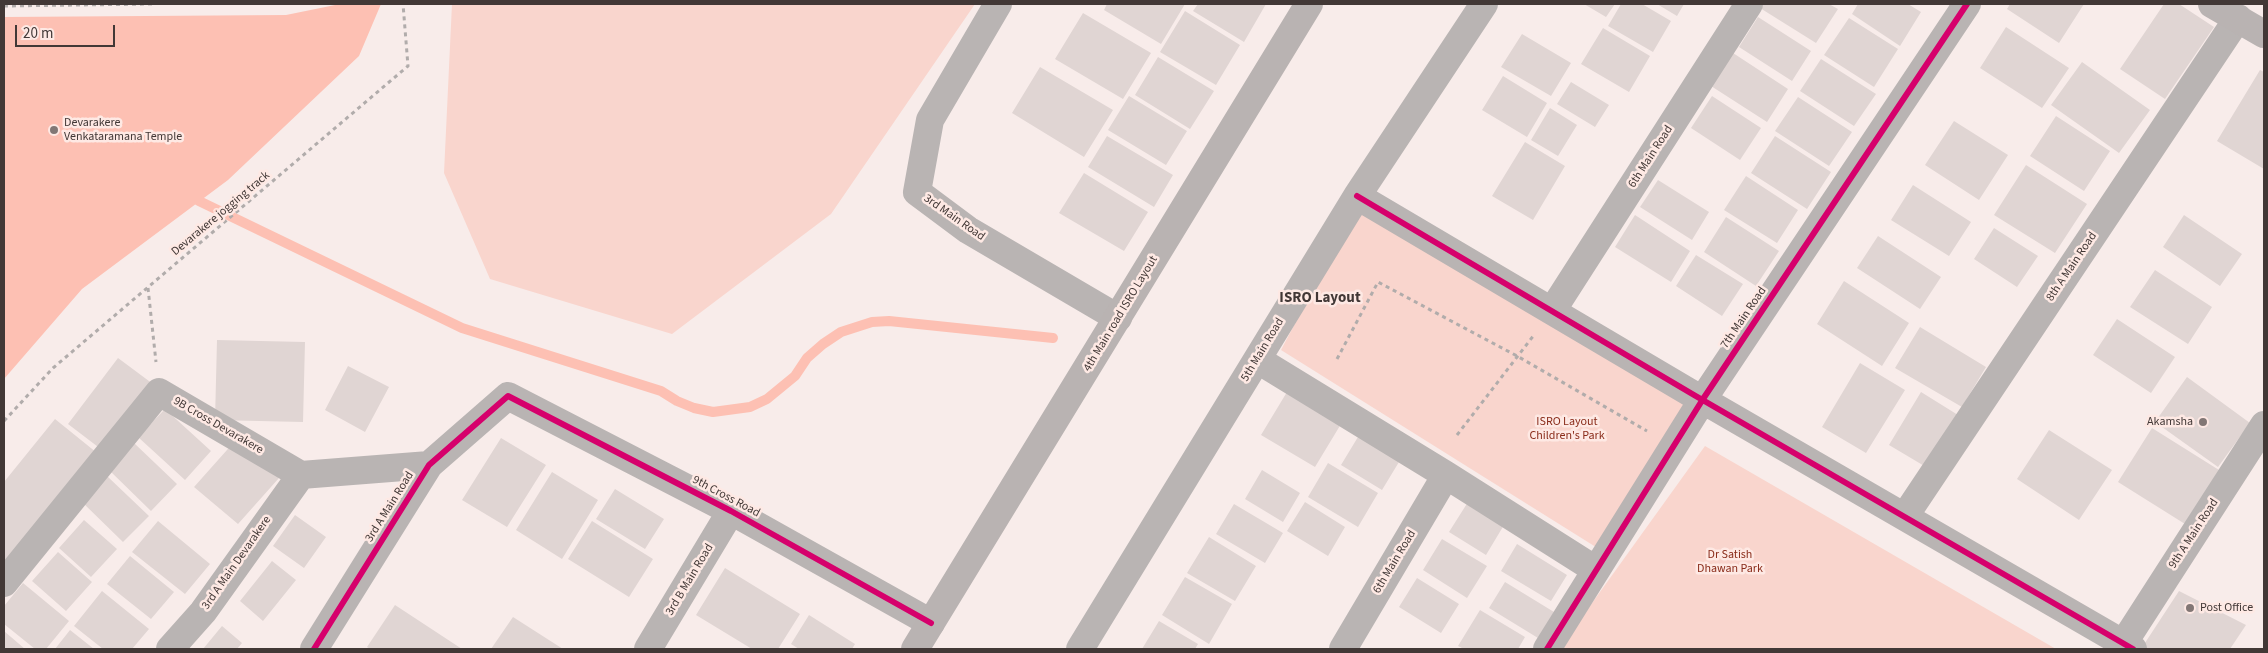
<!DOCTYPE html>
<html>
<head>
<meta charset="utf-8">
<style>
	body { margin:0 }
	#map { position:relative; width:2268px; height:653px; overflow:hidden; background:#f8ecea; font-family:"Source Sans 3",sans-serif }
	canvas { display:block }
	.frame { position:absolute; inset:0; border:5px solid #423836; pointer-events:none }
	.scale { position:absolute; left:15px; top:25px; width:100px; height:22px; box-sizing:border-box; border:2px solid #423836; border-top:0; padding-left:6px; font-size:15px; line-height:18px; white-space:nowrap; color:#423836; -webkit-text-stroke:4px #fee9e4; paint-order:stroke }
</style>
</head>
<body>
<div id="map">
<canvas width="2268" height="653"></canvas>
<div class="frame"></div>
<div class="scale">20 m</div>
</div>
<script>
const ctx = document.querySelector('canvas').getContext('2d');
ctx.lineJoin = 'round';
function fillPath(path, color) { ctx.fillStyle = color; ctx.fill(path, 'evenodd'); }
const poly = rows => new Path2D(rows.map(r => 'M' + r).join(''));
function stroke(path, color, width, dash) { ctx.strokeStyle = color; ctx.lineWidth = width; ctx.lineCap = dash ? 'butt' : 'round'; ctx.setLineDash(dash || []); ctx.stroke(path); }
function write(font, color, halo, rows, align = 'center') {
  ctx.font = font + ' "Source Sans 3",sans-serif'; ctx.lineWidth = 5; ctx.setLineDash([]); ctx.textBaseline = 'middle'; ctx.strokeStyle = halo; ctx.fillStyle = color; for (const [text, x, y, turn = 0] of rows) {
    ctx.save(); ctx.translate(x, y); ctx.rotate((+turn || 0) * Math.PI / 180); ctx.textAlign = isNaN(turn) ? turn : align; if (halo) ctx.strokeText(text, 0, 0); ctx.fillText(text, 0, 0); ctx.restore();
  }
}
const green = poly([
	[452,4,975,4,831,214,672,334,490,279,444,173],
	[1359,202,1693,406,1599,549,1281,350],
	[1705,446,2056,649,1559,649]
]);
const water = poly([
	[340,4,381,4,359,56,228,180,82,289,4,379,4,17,286,15]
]);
const stream = poly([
	[199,201,462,328,661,391,677,401,694,408,713,412,750,407,767,399,795,376,807,358,823,344,841,332,872,322,889,321,1053,338]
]);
const building = poly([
	[1107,4,1185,4,1161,44,1104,10],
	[1198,4,1266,4,1244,42,1193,11],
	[1584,4,1615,4,1606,17],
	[1621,4,1642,4,1671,21,1653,52,1608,26],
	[1657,4,1684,4,1677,16],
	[1763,4,1829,4,1838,9,1816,43,1760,8],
	[1858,4,1908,4,1921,12,1900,46,1852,14],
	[2010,4,2084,4,2059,43,2007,9],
	[2164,4,2179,4,2214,27,2165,99,2120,69],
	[1185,11,1240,45,1216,85,1160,52],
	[1083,13,1151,53,1123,99,1055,59],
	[1758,17,1811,51,1792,81,1739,47],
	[1849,18,1898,49,1874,87,1824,55],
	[2006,27,2069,68,2042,108,1980,68],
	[1603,28,1650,56,1629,92,1581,64],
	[1522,34,1571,63,1551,96,1501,67],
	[1733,53,1788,89,1767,122,1711,86],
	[1158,57,1214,91,1190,129,1135,95],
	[1821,59,1876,94,1854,126,1800,91],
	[2082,62,2150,110,2119,153,2051,105],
	[1040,67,1113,110,1084,157,1012,113],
	[2260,70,2264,72,2264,169,2217,141],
	[1503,76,1547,103,1527,137,1482,110],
	[1571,82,1609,105,1595,127,1557,104],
	[1129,96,1187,131,1166,165,1108,130],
	[1712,96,1761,128,1740,160,1691,128],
	[1798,97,1852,132,1829,166,1775,131],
	[1550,108,1577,125,1558,156,1531,140],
	[2056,116,2110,151,2084,191,2030,156],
	[1954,121,2008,155,1979,200,1925,165],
	[1107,136,1173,175,1154,207,1088,167],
	[1775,136,1831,172,1807,209,1751,173],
	[1525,142,1565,166,1533,220,1492,196],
	[2026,165,2087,204,2055,253,1994,215],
	[1084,173,1148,212,1124,251,1059,213],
	[1746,176,1798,210,1777,243,1724,210],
	[1658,180,1709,212,1692,240,1640,207],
	[1913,185,1971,222,1949,256,1891,220],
	[1635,215,1690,251,1671,282,1615,247],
	[2184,215,2242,254,2220,286,2163,247],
	[1726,217,1779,251,1756,286,1704,252],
	[1994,228,2038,256,2017,287,1974,259],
	[1878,236,1941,277,1920,309,1857,268],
	[1696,255,1743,284,1722,316,1676,286],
	[2155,270,2212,307,2188,344,2130,307],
	[1844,281,1909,323,1882,366,1817,324],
	[2117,319,2175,357,2151,393,2093,355],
	[1920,327,1986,367,1962,407,1895,368],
	[217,340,305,342,303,422,215,420],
	[118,358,157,387,106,453,68,424],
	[1860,363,1905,390,1866,453,1822,427],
	[348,366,389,387,365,432,325,410],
	[2187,377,2250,423,2218,467,2155,422],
	[1287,392,1341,424,1315,467,1261,435],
	[1921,392,1958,415,1926,467,1889,445],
	[165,409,211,451,185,480,138,437],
	[55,419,102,457,4,577,4,482],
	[2152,428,2219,470,2185,524,2118,482],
	[2049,430,2112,470,2079,520,2017,479],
	[1361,432,1402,457,1382,490,1341,465],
	[501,438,546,465,507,527,462,500],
	[235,441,279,478,238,524,194,487],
	[134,443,177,484,151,511,109,470],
	[1328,463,1378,493,1358,527,1308,497],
	[1262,470,1300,493,1283,522,1245,499],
	[552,472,598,500,562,559,516,530],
	[107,476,149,516,123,542,82,502],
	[615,489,664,519,645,549,596,519],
	[1305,502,1345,527,1328,556,1287,531],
	[1468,502,1504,525,1486,555,1449,532],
	[1234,504,1283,533,1265,563,1216,534],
	[295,515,326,537,304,568,273,546],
	[84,520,117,549,91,577,59,548],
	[158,521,210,564,185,594,132,552],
	[592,521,653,559,629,597,568,559],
	[1209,537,1256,566,1235,601,1187,573],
	[1442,539,1487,566,1467,598,1423,570],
	[1517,544,1567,575,1551,601,1501,571],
	[58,552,92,582,66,611,32,581],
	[130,556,174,592,151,619,107,584],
	[272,561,296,580,263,621,240,601],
	[725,568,800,614,778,649,752,649,696,615],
	[1185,577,1232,604,1209,644,1162,615],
	[1417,578,1459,604,1441,633,1399,607],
	[1505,582,1554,612,1538,638,1489,608],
	[23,583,69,621,46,649,35,649,4,624,4,606],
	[102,591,149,629,132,649,103,649,74,626],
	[2179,591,2246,625,2230,649,2141,649],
	[395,605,462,649,370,649,367,647],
	[1480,610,1525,637,1518,649,1464,649,1458,646],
	[809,615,855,644,852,649,799,649,791,644],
	[513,617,563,649,491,649],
	[1159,621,1198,644,1195,649,1142,649],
	[222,626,242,643,237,649,203,649],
	[70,630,94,649,55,649],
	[4,631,25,649,4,649]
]);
const path = poly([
	[4,6,153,4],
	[148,288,156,362],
	[1337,359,1378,282,1517,356,1647,431],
	[4,421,53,368,408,66,403,4],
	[1457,435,1534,335]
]);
const street = poly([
	[998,4,930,120,917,192,968,230,1118,318],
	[1357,196,1694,395,2133,649],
	[1552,311,1749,4],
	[1258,360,1446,475,1596,570],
	[1905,516,2238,18],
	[4,583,159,392,301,475,429,465],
	[2123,644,2264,425],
	[170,649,203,612,301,475],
	[314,649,429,465,508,396,731,511,931,623],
	[648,649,731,511],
	[1080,649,1357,196,1484,4],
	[1343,649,1446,475],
	[1547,649,1703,399,1967,4]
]);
const secondary = poly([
	[2212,4,2264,34],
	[915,649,1309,4]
]);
const cycleway = poly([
	[1357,196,1694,395,2133,649],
	[314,649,429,465,508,396,731,511,931,623],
	[1547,649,1703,399,1967,4]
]);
const markers = [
	[54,130,5,"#827775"],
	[2203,422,5,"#827775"],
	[2190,608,5,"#827775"]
];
const poiNames = [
	["Devarakere",64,123],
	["Venkataramana Temple",64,137],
	["Akamsha",2193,422,"right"],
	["Post Office",2200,608]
];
const streetNames = [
	["6th Main Road",1651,157,-57],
	["Devarakere jogging track",221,214,-40],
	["3rd Main Road",954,218,35],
	["8th A Main Road",2072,267,-56],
	["4th Main road ISRO Layout",1121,314,-59],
	["7th Main Road",1744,318,-56],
	["5th Main Road",1263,350,-59],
	["9B Cross Devarakere",218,426,30],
	["9th Cross Road",726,497,28],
	["3rd A Main Road",390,507,-58],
	["9th A Main Road",2194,534,-57],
	["6th Main Road",1395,562,-59],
	["3rd A Main Devarakere",237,563,-55],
	["3rd B Main Road",690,580,-59]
];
const parkNames = [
	["ISRO Layout",1567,422],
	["Children's Park",1567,436],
	["Dr Satish",1730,555],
	["Dhawan Park",1730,569]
];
const quarterNames = [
	["ISRO Layout",1320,299]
];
fillPath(green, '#f9d5cd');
fillPath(water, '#fdc0b3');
stroke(stream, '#fdc0b3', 10);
fillPath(building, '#e0d5d3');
stroke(path, '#b1acab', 3, [4, 4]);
stroke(street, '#b9b4b3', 28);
stroke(secondary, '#b9b3b2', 28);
stroke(cycleway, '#d6006c', 6);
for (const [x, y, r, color] of markers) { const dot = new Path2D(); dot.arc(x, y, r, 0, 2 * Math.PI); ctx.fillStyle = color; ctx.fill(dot); stroke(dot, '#fee9e4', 2); }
write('12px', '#423836', '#fee9e4', poiNames, 'left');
write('12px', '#423836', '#fee9e4', streetNames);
write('12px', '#8a2c1a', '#fee9e4', parkNames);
write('bold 15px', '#423836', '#fee9e4', quarterNames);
</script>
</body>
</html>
